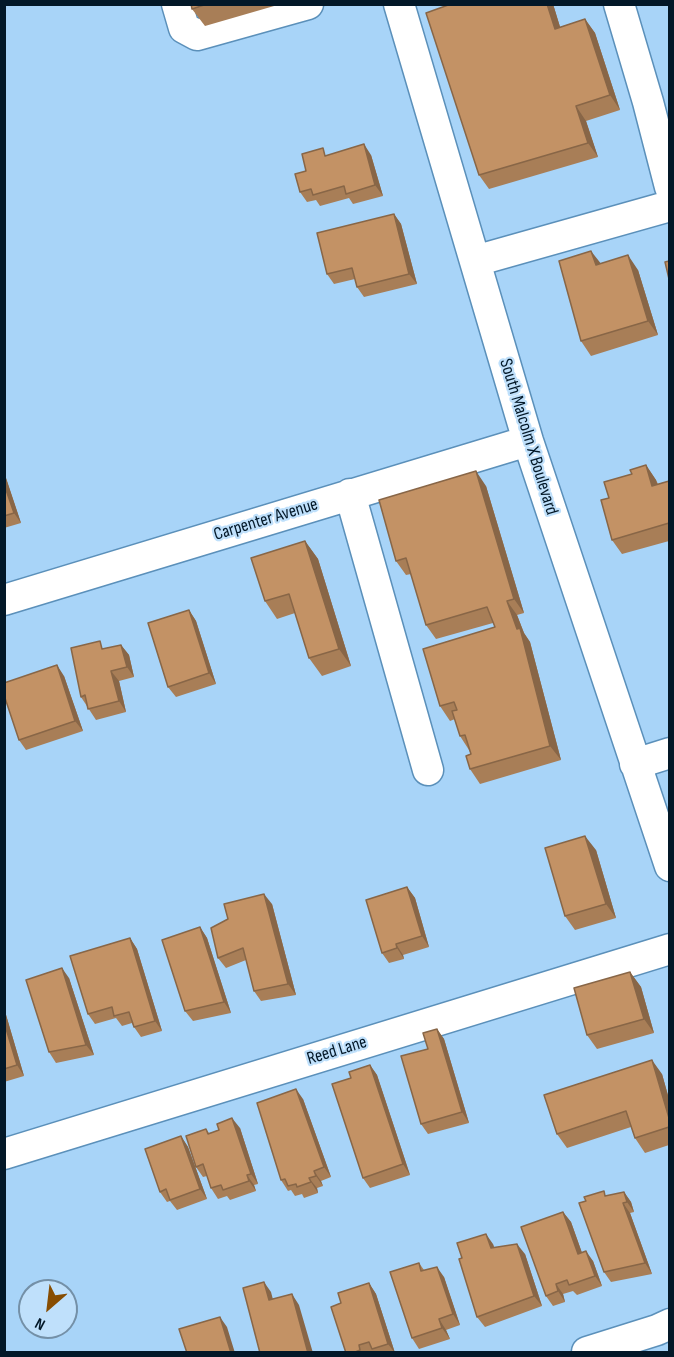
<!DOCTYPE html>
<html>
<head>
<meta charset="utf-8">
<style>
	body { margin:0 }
	#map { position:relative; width:674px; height:1357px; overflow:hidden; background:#a8d4f8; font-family:"Sofia Sans Condensed",sans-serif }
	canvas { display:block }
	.frame { position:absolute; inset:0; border:6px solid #031828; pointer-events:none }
	.north { position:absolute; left:18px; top:1279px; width:60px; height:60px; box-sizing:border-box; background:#bfe0fb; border:2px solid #7490a7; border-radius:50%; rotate:208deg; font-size:16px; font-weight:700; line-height:24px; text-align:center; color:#031828 }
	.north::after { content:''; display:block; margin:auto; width:21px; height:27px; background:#874d02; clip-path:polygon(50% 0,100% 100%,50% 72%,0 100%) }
</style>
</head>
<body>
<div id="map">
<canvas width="674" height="1357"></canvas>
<div class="frame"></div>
<div class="north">N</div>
</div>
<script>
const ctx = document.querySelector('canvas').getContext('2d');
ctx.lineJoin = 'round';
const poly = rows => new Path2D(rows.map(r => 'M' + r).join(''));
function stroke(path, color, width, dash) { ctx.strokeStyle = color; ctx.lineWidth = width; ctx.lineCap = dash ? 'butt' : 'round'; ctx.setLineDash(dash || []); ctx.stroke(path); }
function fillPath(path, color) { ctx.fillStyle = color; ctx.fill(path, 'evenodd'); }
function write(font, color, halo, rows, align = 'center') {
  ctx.font = font + ' "Sofia Sans Condensed",sans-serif'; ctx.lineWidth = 4.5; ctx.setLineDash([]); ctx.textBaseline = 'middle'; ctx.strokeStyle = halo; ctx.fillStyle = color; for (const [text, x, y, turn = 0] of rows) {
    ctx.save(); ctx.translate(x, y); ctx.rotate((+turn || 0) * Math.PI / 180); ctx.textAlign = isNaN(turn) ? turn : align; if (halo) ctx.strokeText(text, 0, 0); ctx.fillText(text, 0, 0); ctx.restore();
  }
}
const minor = poly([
	[177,4,184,28,197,35,308,4],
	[399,4,528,441,670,866],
	[619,4,648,102,670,187],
	[475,261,670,206],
	[350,494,428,770],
	[4,600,528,441],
	[635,764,670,753],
	[4,1154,670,949],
	[587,1352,657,1330,670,1324]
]);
const wall = poly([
	[191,4,281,4,205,26,192,9],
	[451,4,553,4,560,27,585,19,595,33,620,110,586,121,598,157,489,189,479,175],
	[328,155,371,155,383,196,353,204,349,198,320,206,316,200,307,202,300,192,306,171],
	[394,214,401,224,417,284,364,297,357,287,355,279,334,284,327,274],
	[600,264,638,270,658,335,591,356,581,341],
	[646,465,656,480,658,484,669,481,669,541,622,554,612,540,609,498,632,474],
	[4,472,21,523,4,528],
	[486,486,524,613,517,615,524,633,530,642,561,760,480,784,470,769,471,754,469,750,460,736,455,719,450,721,440,706,495,627,493,623,436,639,426,625,411,574,406,575,396,561],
	[305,541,318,559,351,666,322,676,309,658,295,613,277,619,265,601],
	[189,610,196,621,216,684,176,697,168,687],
	[121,645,129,655,134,677,119,681,126,712,96,720,81,697,105,649],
	[64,676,83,731,26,750,19,740],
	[596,850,616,918,575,930,565,916],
	[407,887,415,898,429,947,403,955,404,959,389,963,382,953],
	[272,904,296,995,261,1001,254,991,246,960,226,968,218,958],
	[200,927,207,938,231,1013,193,1021,185,1011],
	[130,938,137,949,162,1031,141,1037,134,1027,132,1023,122,1026,116,1018,95,1024,88,1014],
	[630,972,641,987,654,1033,597,1049,587,1035],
	[69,978,94,1055,56,1063,49,1052],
	[4,1008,24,1076,4,1082],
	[437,1029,444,1039,469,1123,428,1134,421,1124,428,1049],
	[370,1065,377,1075,410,1175,370,1188,363,1178,351,1078],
	[662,1074,669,1099,669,1145,645,1153,635,1138,631,1127,567,1148,557,1134],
	[303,1099,331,1177,321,1181,323,1186,317,1188,318,1193,304,1198,302,1194,295,1196,291,1190,288,1191,281,1180],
	[240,1128,258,1184,254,1185,256,1191,230,1200,227,1196,218,1199,211,1188,207,1176,203,1177,196,1167,206,1129,209,1133],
	[181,1136,188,1147,207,1199,177,1210,170,1201,167,1202,160,1192],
	[624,1192,631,1202,634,1212,630,1213,652,1274,611,1282,604,1272,586,1201],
	[563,1212,571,1222,582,1253,593,1261,602,1286,577,1295,573,1291,563,1294,565,1302,553,1306,546,1296],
	[493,1244,494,1248,525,1254,542,1306,485,1327,477,1317],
	[419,1263,424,1270,444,1277,460,1325,446,1330,450,1339,419,1349,412,1338],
	[369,1283,376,1294,395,1353,346,1353,341,1303]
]);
const shadedWall = poly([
	[547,4,553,4,565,43,555,29],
	[585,19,595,33,620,110,610,95],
	[576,106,586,121,598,157,588,143],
	[364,144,371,155,383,196,375,185],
	[394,214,401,224,417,284,409,274],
	[591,251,602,265,596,265],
	[628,255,638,270,658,335,648,321],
	[646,465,656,480,662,500,652,486],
	[476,471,486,486,524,613,514,599],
	[4,472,21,523,14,513,4,484],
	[305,541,318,559,351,666,339,649],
	[507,601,517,615,524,633,530,642,561,760,550,746,517,629],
	[189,610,196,621,216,684,209,673],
	[121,645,129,655,134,677,127,667],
	[57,665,64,676,83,731,75,721],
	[111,671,119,681,126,712,119,701],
	[585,836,596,850,616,918,606,904],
	[407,887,415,898,429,947,422,936],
	[264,894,272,904,296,995,288,984],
	[200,927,207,938,231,1013,224,1002],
	[130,938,137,949,162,1031,155,1021],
	[396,944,403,955,404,959,397,948],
	[62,968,69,978,94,1055,86,1045],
	[630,972,641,987,654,1033,644,1019],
	[4,1008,24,1076,17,1065,4,1022],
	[437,1029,444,1039,469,1123,462,1112],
	[652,1060,662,1074,669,1099,669,1118],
	[370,1065,377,1075,410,1175,403,1164],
	[296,1089,303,1099,331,1177,324,1167],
	[232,1118,240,1128,258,1184,251,1174],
	[181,1136,188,1147,207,1199,200,1189],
	[314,1171,321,1181,323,1186,316,1176],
	[247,1175,254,1185,256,1191,249,1181],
	[309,1178,317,1188,318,1193,311,1182],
	[624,1192,631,1202,634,1212,627,1202],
	[623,1203,630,1213,652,1274,645,1263],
	[563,1212,571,1222,586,1264,578,1254],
	[486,1234,493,1244,498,1259,491,1248],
	[517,1244,525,1254,542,1306,534,1296],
	[586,1251,593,1261,602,1286,595,1276],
	[437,1267,444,1277,460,1325,453,1314],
	[264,1282,271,1292,276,1311,269,1300],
	[369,1283,376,1294,395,1353,388,1344],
	[556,1284,563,1294,565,1302,558,1291],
	[292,1294,299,1305,313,1353,308,1353],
	[220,1317,227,1327,235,1353,231,1353],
	[439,1319,446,1330,450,1339,442,1328]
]);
const building = poly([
	[191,4,207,4,192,9,191,4],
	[451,4,547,4,555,29,585,19,610,95,576,106,588,143,479,175,426,13,451,4],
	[364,144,375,185,346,194,344,186,313,195,311,189,300,192,295,174,306,171,302,154,323,148,325,156,364,144],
	[394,214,409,274,357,287,352,268,327,274,317,233,394,214],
	[591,251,596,265,628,255,648,321,581,341,559,261,591,251],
	[669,261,669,279,665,262,669,261],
	[646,465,652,486,669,481,669,523,612,540,601,500,609,498,604,482,632,474,630,470,646,465],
	[476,471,514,599,507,601,517,629,520,628,550,746,470,769,466,756,471,754,465,735,460,736,452,711,457,710,454,702,440,706,423,649,495,627,487,607,426,625,406,558,396,561,379,500,476,471],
	[4,484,14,513,4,516,4,484],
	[305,541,339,649,309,658,289,594,265,601,251,558,305,541],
	[189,610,209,673,168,687,148,623,189,610],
	[100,641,102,649,121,645,127,667,111,671,119,701,88,709,85,695,81,697,71,648,100,641],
	[57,665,75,721,19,740,4,695,4,683,57,665],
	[585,836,606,904,565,916,545,848,585,836],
	[407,887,422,936,396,944,397,948,382,953,366,900,407,887],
	[264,894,288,984,254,991,243,948,218,958,211,928,228,919,224,904,264,894],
	[200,927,224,1002,185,1011,162,940,200,927],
	[130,938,155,1021,134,1027,129,1012,114,1016,112,1007,88,1014,70,956,130,938],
	[62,968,86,1045,49,1052,26,980,62,968],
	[630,972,644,1019,587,1035,574,988,630,972],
	[4,1022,17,1065,4,1069,4,1022],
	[437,1029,462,1112,421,1124,401,1056,428,1049,423,1033,437,1029],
	[652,1060,669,1118,669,1127,635,1138,626,1111,557,1134,544,1095,652,1060],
	[370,1065,403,1164,363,1178,332,1084,351,1078,349,1072,370,1065],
	[296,1089,324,1167,314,1171,316,1176,309,1178,311,1182,297,1187,296,1184,288,1186,285,1179,281,1180,257,1103,296,1089],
	[232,1118,251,1174,247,1175,249,1181,223,1190,221,1185,211,1188,203,1164,196,1167,186,1136,206,1129,208,1134,219,1130,217,1124,232,1118],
	[181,1136,200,1189,170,1200,166,1189,160,1192,145,1149,181,1136],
	[604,1191,605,1196,624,1192,627,1202,623,1203,645,1263,604,1272,579,1203,586,1201,584,1197,604,1191],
	[563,1212,578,1254,586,1251,595,1276,569,1285,567,1280,556,1284,558,1291,546,1296,521,1227,563,1212],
	[486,1234,491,1248,517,1244,534,1296,477,1317,459,1259,462,1258,457,1243,486,1234],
	[419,1263,421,1271,437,1267,453,1314,439,1319,442,1328,412,1338,390,1272,419,1263],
	[264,1282,269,1300,292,1294,308,1353,260,1353,243,1288,264,1282],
	[369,1283,388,1344,372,1349,369,1342,359,1345,360,1350,353,1353,346,1353,331,1307,341,1303,338,1293,369,1283],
	[220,1317,231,1353,187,1353,179,1329,220,1317]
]);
const streetNames = [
	["South Malcolm X Boulevard",528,437,73],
	["Carpenter Avenue",266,520,-17],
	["Reed Lane",337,1051,-17]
];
stroke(minor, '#5b90ba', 33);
stroke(minor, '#fff', 30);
fillPath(wall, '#a87e57');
fillPath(shadedWall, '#886647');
fillPath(building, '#c39265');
stroke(building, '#886647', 1.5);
write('18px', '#031828', '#bfe0fb', streetNames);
</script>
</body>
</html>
